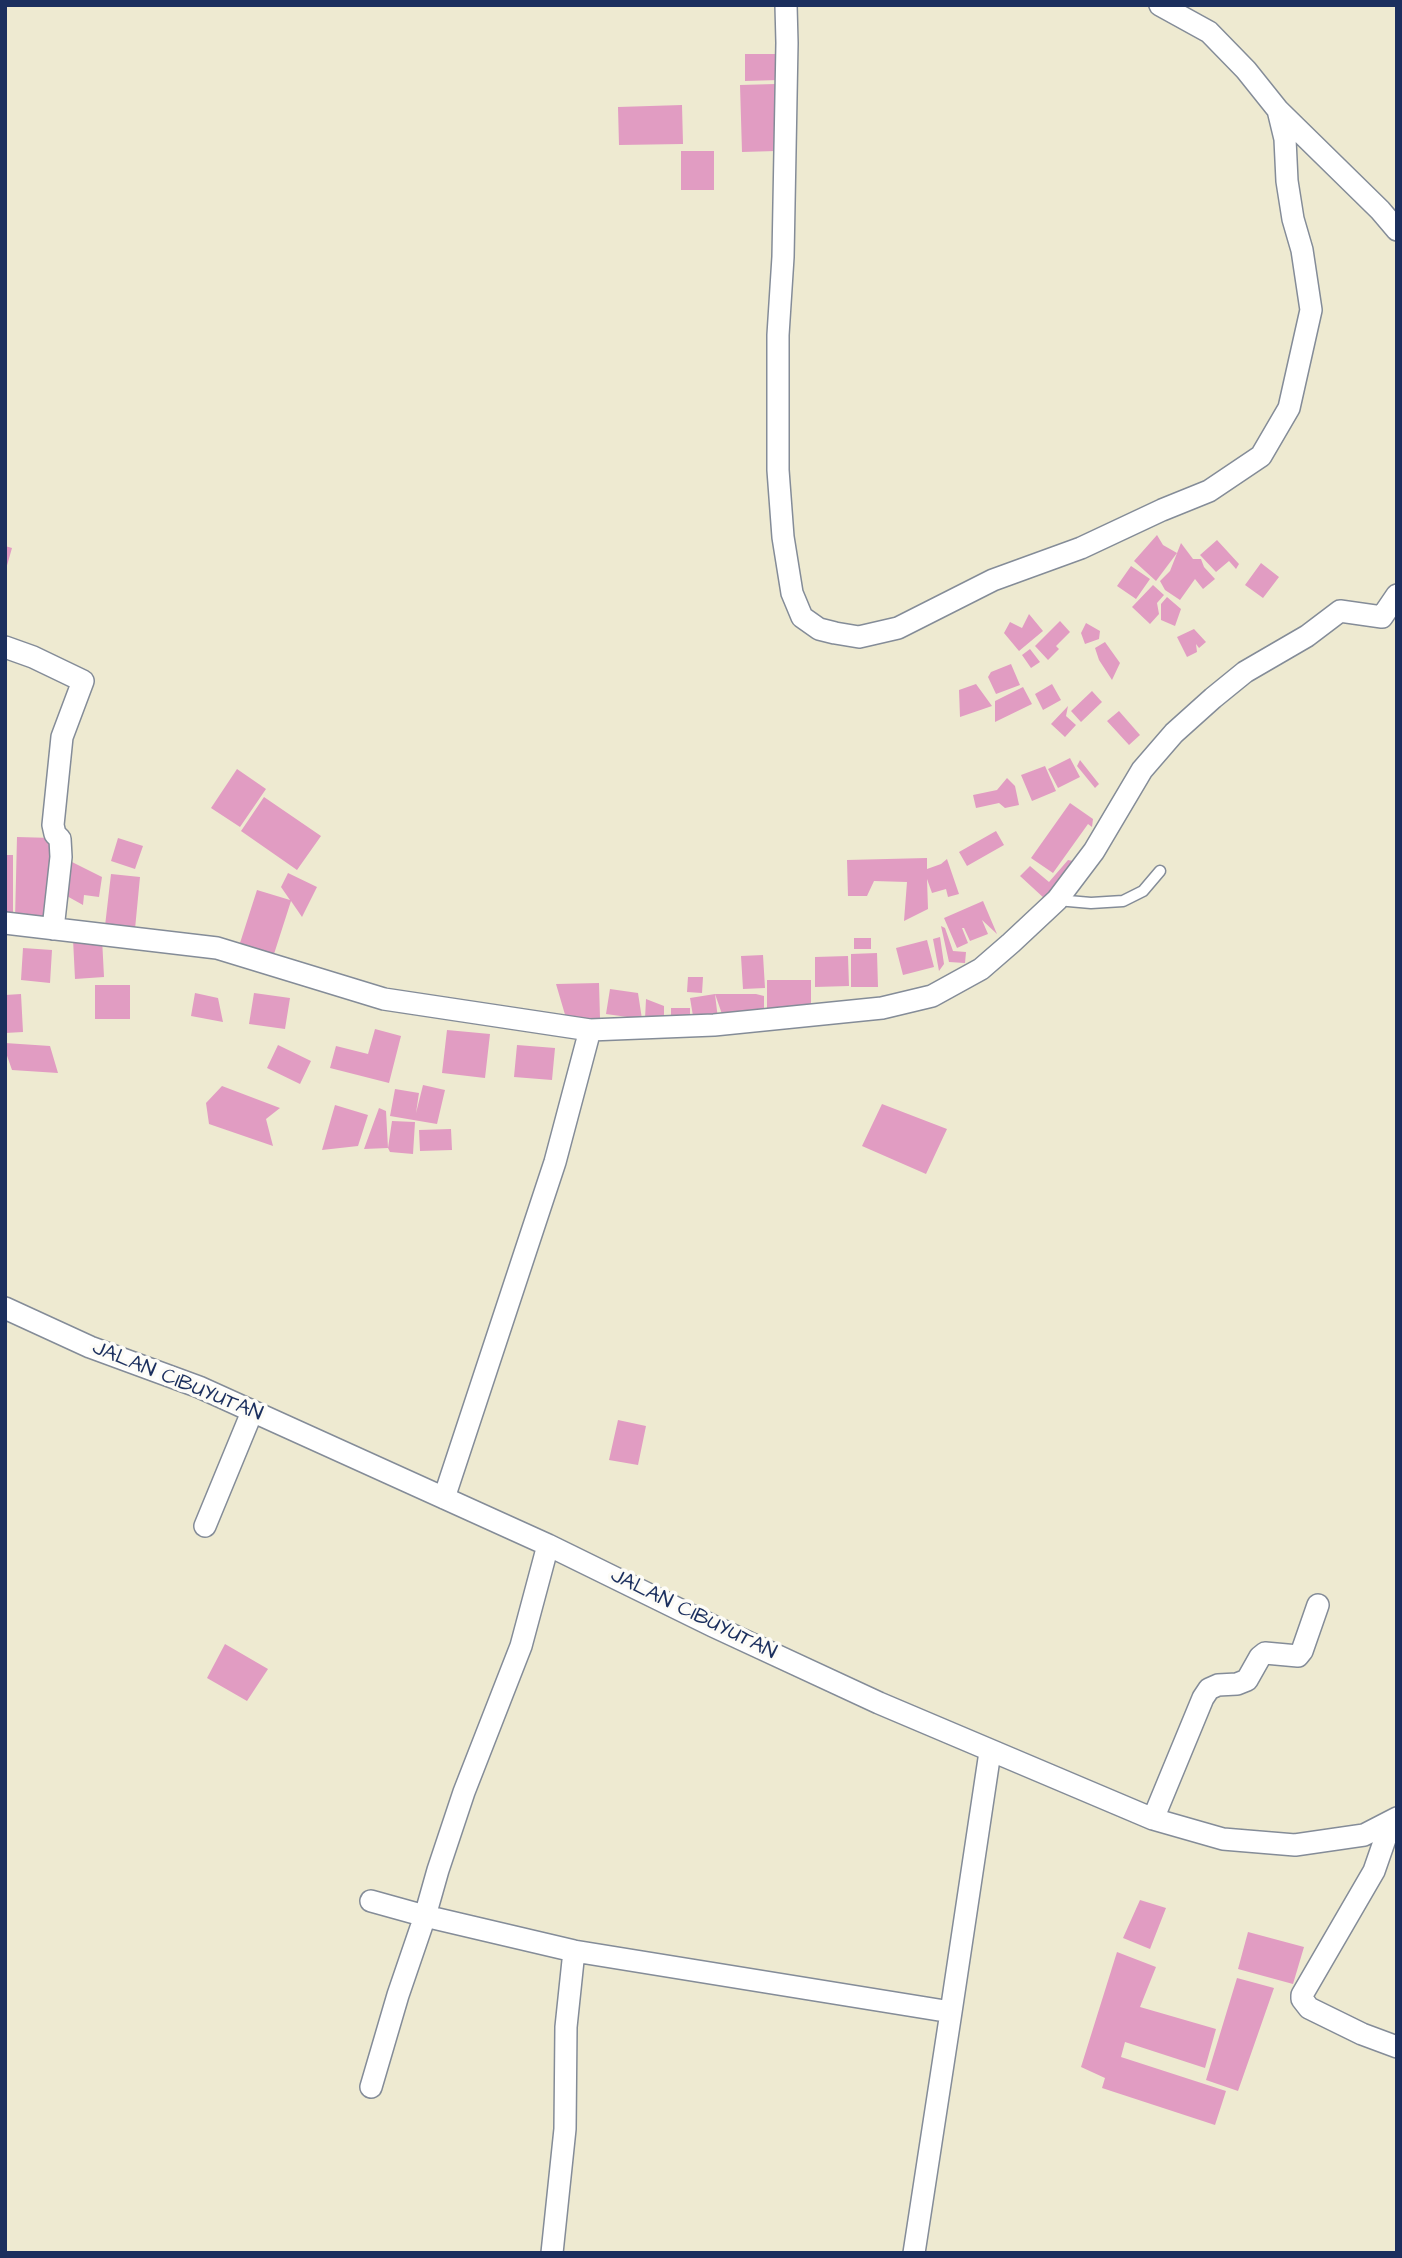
<!DOCTYPE html>
<html>
<head>
<meta charset="utf-8">
<style>
	body { margin:0 }
	#map { position:relative; width:1402px; height:2258px; overflow:hidden; background:#eeead1; font-family:"Architects Daughter",sans-serif }
	canvas { display:block }
	.frame { position:absolute; inset:0; border:7px solid #1b2f5e; pointer-events:none }
</style>
</head>
<body>
<div id="map">
<canvas width="1402" height="2258"></canvas>
<div class="frame"></div>
</div>
<script>
const ctx = document.querySelector('canvas').getContext('2d');
ctx.lineJoin = 'round';
function fillPath(path, color) { ctx.fillStyle = color; ctx.fill(path, 'evenodd'); }
const poly = rows => new Path2D(rows.map(r => 'M' + r).join(''));
function stroke(path, color, width, dash) { ctx.strokeStyle = color; ctx.lineWidth = width; ctx.lineCap = dash ? 'butt' : 'round'; ctx.setLineDash(dash || []); ctx.stroke(path); }
function write(font, color, halo, rows, align = 'center') {
  ctx.font = font + ' "Architects Daughter",sans-serif'; ctx.lineWidth = 7; ctx.setLineDash([]); ctx.textBaseline = 'middle'; ctx.strokeStyle = halo; ctx.fillStyle = color; for (const [text, x, y, turn = 0] of rows) {
    ctx.save(); ctx.translate(x, y); ctx.rotate((+turn || 0) * Math.PI / 180); ctx.textAlign = isNaN(turn) ? turn : align; if (halo) ctx.strokeText(text, 0, 0); ctx.fillText(text, 0, 0); ctx.restore();
  }
}
const building = poly([
	[745,54,778,54,779,80,745,81],
	[775,84,776,151,742,152,740,85],
	[682,105,683,144,619,145,618,107],
	[681,151,714,151,714,190,681,190],
	[1157,535,1163,545,1177,553,1156,581,1134,561],
	[1217,540,1239,564,1236,569,1229,561,1216,572,1200,555],
	[1181,543,1193,559,1201,559,1204,567,1215,579,1203,589,1195,579,1180,600,1165,590,1160,581,1170,571],
	[5,546,12,548,6,569,5,569],
	[1261,563,1279,577,1263,598,1245,585],
	[1131,566,1150,579,1136,599,1117,586],
	[1153,585,1164,595,1157,603,1159,614,1150,624,1132,607],
	[1167,597,1181,609,1175,626,1161,620,1161,604],
	[1029,614,1043,631,1019,651,1004,633,1010,622,1022,628],
	[1060,621,1070,632,1056,646,1059,649,1048,660,1035,646],
	[1086,623,1100,631,1099,639,1085,644,1081,633],
	[1194,629,1206,642,1199,648,1196,644,1197,652,1187,657,1177,637],
	[1105,642,1120,663,1112,680,1099,660,1095,648],
	[1030,649,1040,662,1031,668,1022,655],
	[1011,664,1020,685,996,694,988,677,991,672],
	[976,684,992,706,960,717,959,690],
	[1052,684,1061,700,1043,710,1035,694],
	[1023,687,1032,704,995,722,995,701],
	[1092,691,1102,702,1081,722,1071,711],
	[1068,706,1066,716,1076,725,1065,737,1051,724],
	[1119,711,1140,735,1129,745,1107,721],
	[1070,758,1080,777,1058,788,1048,769],
	[1080,760,1099,784,1095,788,1077,766],
	[1045,766,1056,791,1032,801,1021,775],
	[237,769,266,789,240,827,211,808],
	[1007,778,1015,786,1019,805,1005,808,999,803,976,808,973,795,997,790],
	[264,797,321,836,297,870,241,831],
	[1070,803,1093,819,1092,827,1088,824,1053,873,1031,858],
	[996,831,1004,845,967,866,959,852],
	[17,837,53,838,50,921,15,920],
	[118,838,143,846,135,869,111,861],
	[5,855,13,855,13,915,5,915],
	[927,858,927,869,941,864,947,859,959,894,948,897,946,889,932,893,927,879,928,909,904,921,907,882,874,881,867,896,848,896,847,860],
	[66,859,102,877,99,897,84,895,83,905,65,895],
	[1068,860,1078,862,1045,899,1020,876,1030,866,1049,882],
	[288,873,317,887,302,917,291,901,274,954,240,943,257,890,290,900,281,887],
	[111,874,140,877,135,929,105,926],
	[983,901,997,934,982,920,988,934,970,941,964,928,962,928,968,943,957,948,944,918],
	[941,926,945,928,953,951,966,952,965,963,949,962],
	[940,937,944,964,939,971,933,939],
	[102,938,104,977,75,979,73,939],
	[854,938,871,938,871,949,854,949],
	[927,940,934,967,903,975,896,948],
	[23,948,52,950,50,983,21,980],
	[877,953,878,987,851,987,851,954],
	[763,955,765,988,743,989,741,956],
	[848,956,849,986,815,987,815,957],
	[688,977,703,977,702,993,687,992],
	[767,980,811,980,811,1011,767,1014],
	[599,983,600,1018,566,1018,556,984],
	[95,985,130,985,130,1019,95,1019],
	[610,989,638,993,642,1019,606,1014],
	[195,993,218,998,223,1022,191,1016],
	[254,993,290,998,285,1029,249,1024],
	[21,994,23,1032,5,1033,5,995],
	[715,994,756,994,764,996,764,1016,723,1017,715,994,718,1019,694,1022,690,998],
	[646,999,664,1006,664,1020,645,1019],
	[671,1008,690,1008,690,1022,671,1021],
	[375,1029,401,1036,389,1083,330,1068,336,1046,368,1054],
	[447,1030,490,1034,485,1078,442,1073],
	[5,1043,50,1046,58,1073,12,1070,5,1050],
	[278,1045,311,1061,300,1084,267,1068],
	[517,1045,555,1048,552,1080,514,1077],
	[423,1085,445,1090,437,1124,390,1116,395,1089,419,1093,416,1113],
	[222,1086,280,1108,266,1119,273,1146,209,1124,206,1103],
	[882,1104,947,1129,926,1174,862,1146],
	[335,1105,368,1115,358,1146,322,1150],
	[379,1108,386,1111,388,1148,364,1149],
	[392,1121,415,1122,413,1154,390,1152,388,1148],
	[451,1129,452,1150,420,1151,419,1130],
	[618,1420,646,1426,638,1465,609,1460],
	[225,1644,268,1669,247,1701,207,1678],
	[1140,1900,1166,1908,1150,1949,1123,1938],
	[1248,1932,1304,1947,1293,1984,1238,1969],
	[1117,1952,1156,1967,1140,2007,1216,2029,1205,2068,1125,2042,1121,2057,1226,2091,1215,2125,1102,2088,1105,2078,1081,2067],
	[1237,1978,1274,1988,1238,2091,1206,2080]
]);
const lane = poly([
	[1057,900,1091,903,1123,901,1143,891,1160,871]
]);
const street = poly([
	[786,5,787,43,783,257,778,335,778,470,783,537,792,593,802,617,819,629,835,633,859,637,898,628,993,580,1081,548,1162,510,1209,491,1261,456,1289,408,1311,310,1302,250,1293,219,1287,181,1285,139,1278,110],
	[1160,5,1209,32,1246,70,1278,110,1380,210,1397,230],
	[5,647,33,657,83,681,62,737,53,825,55,834,60,839,61,857,53,929],
	[5,923,217,948,384,999,590,1030,714,1025,882,1008,932,996,981,969,1011,943,1057,900,1094,851,1142,770,1174,733,1213,698,1245,672,1307,636,1340,611,1382,617,1397,595],
	[5,1308,90,1347,199,1387,548,1545,713,1626,879,1703,1153,1819,1223,1839,1295,1845,1364,1835,1397,1818],
	[444,1498,555,1162,590,1030],
	[205,1526,252,1412],
	[548,1545,521,1646,464,1792,438,1870,425,1916,574,1951,951,2012,990,1752],
	[1153,1819,1203,1698,1209,1689,1218,1685,1237,1684,1247,1680,1260,1657,1265,1653,1298,1656,1302,1651,1318,1605],
	[1391,1822,1374,1871,1302,1995,1302,1999,1309,2008,1362,2034,1397,2047],
	[371,1901,425,1916,398,1995,371,2087],
	[552,2253,565,2129,566,2027,574,1951],
	[914,2253,951,2012]
]);
const streetNames = [
	["JALAN CIBUYUTAN",177,1382,22],
	["JALAN CIBUYUTAN",693,1615,26]
];
fillPath(building, '#e19cc2');
stroke(lane, '#848c98', 13);
stroke(street, '#848c98', 24);
stroke(lane, '#fff', 10);
stroke(street, '#fff', 21);
write('21px', '#1b2f5e', '#fdfcf7', streetNames);
</script>
</body>
</html>
